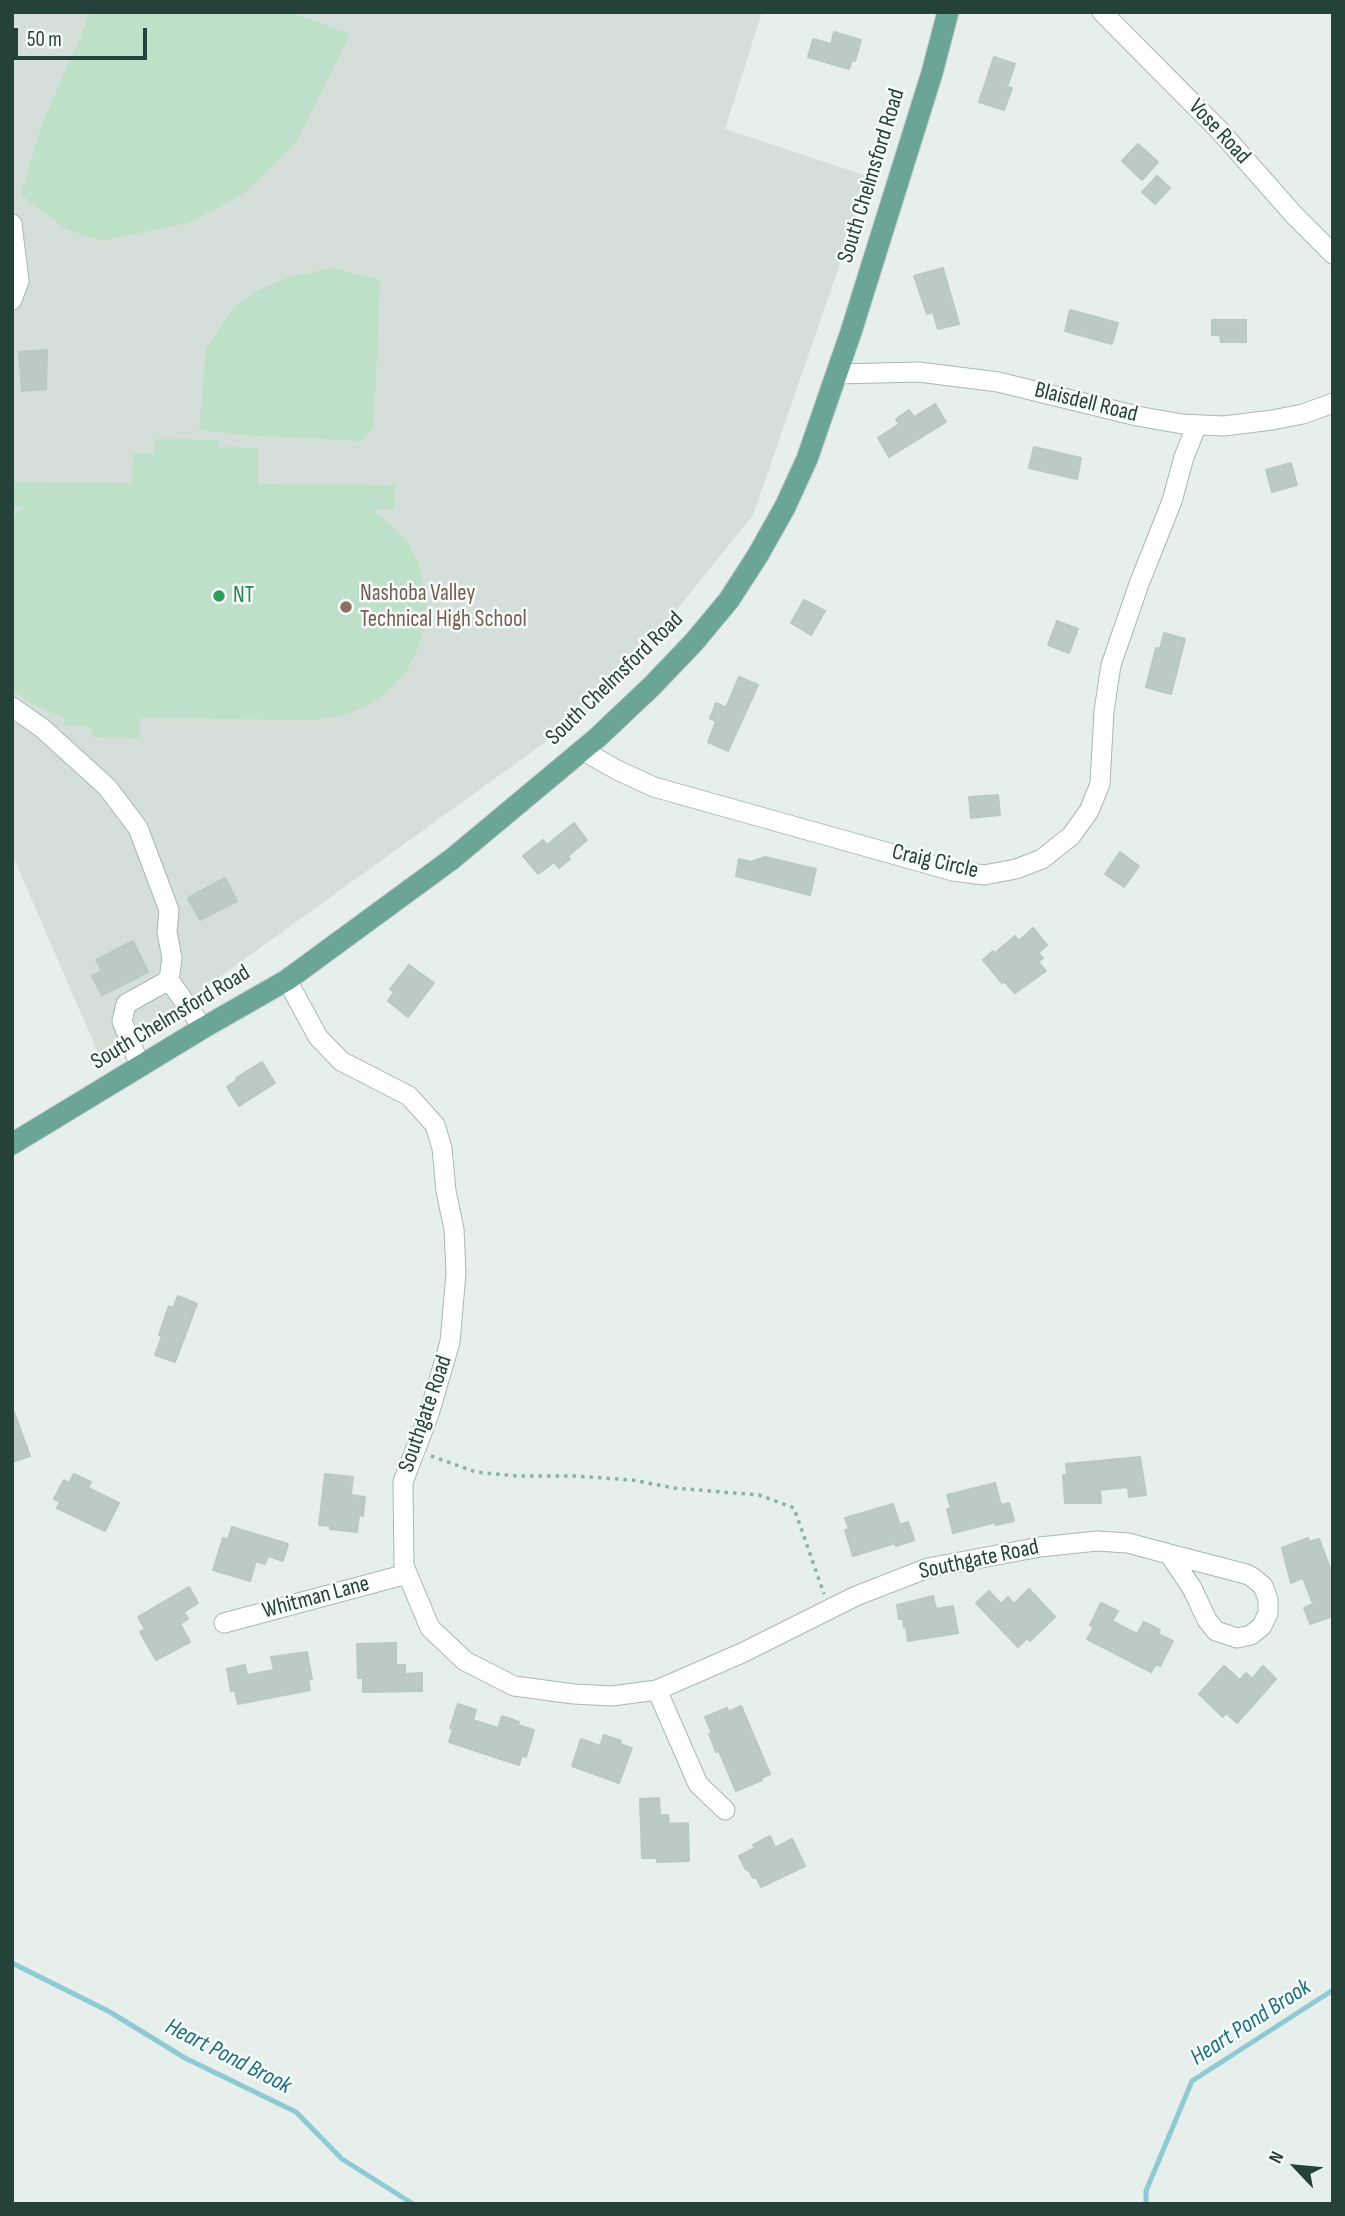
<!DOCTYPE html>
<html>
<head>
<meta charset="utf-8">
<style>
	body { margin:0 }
	#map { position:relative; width:1345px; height:2216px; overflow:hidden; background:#e6efeb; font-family:"Sofia Sans Condensed",sans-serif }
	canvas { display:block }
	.frame { position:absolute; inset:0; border:14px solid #24423a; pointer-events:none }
	.north { position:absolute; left:1261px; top:2132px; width:70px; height:70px; -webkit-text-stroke:5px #f7fbf9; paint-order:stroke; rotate:296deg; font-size:19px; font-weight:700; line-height:28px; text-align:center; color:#24423a }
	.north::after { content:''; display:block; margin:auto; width:24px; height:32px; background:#24423a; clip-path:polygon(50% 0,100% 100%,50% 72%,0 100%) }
	.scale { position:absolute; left:14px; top:28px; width:133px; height:32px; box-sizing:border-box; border:4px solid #24423a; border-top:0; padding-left:9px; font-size:21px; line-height:24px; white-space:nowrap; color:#24423a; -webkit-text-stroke:5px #f7fbf9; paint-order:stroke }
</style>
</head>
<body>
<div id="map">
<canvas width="1345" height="2216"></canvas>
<div class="frame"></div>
<div class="north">N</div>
<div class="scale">50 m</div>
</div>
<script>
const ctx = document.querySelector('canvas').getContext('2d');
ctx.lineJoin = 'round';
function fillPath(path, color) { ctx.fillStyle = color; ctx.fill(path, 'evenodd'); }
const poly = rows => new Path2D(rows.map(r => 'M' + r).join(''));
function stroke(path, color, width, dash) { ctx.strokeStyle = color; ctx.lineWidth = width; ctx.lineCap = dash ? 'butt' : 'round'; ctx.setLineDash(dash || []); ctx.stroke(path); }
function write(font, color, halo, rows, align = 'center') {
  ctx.font = font + ' "Sofia Sans Condensed",sans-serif'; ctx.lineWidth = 5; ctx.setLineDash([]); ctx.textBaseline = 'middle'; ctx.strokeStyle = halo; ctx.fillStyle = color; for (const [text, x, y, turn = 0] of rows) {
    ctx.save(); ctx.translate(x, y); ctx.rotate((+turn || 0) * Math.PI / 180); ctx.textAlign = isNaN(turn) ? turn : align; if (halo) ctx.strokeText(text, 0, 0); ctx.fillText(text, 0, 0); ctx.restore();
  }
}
const built = poly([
	[12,12,762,12,725,129,870,177,753,515,605,699,102,1062,12,854]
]);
const green = poly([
	[91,12,291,12,350,34,297,141,242,195,188,223,101,241,66,229,21,195,41,127],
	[331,268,380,280,374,427,363,441,243,435,199,430,206,348,233,308,257,291,286,278],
	[155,439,219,440,219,447,258,448,258,484,395,485,395,509,374,510,407,540,418,562,424,584,427,608,424,629,417,651,407,670,393,686,375,701,355,711,335,717,315,720,140,718,140,738,92,737,92,727,64,726,64,718,30,703,12,690,12,517,26,507,12,507,12,482,132,483,133,454,154,454]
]);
const stream = poly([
	[12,1963,110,2012,185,2058,296,2112,342,2159,413,2204],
	[1146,2204,1146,2191,1192,2081,1333,1990]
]);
const building = poly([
	[834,32,861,40,855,61,852,60,849,69,808,57,813,39,831,44,834,32],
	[994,57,1015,64,1007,87,1012,88,1004,110,979,102,994,57],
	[1138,144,1158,162,1142,180,1122,161,1138,144],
	[1157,176,1170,188,1155,204,1142,192,1157,176],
	[943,268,959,324,938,329,933,312,927,314,914,276,943,268],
	[1070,310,1118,323,1112,344,1065,331,1070,310],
	[1212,320,1246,320,1246,342,1221,342,1220,335,1212,335,1212,320],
	[47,350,46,389,22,391,19,352,47,350],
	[935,404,946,422,889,457,878,438,899,424,896,419,909,410,914,417,935,404],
	[1034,447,1081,458,1077,479,1029,468,1034,447],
	[1291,463,1297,485,1272,492,1266,470,1291,463],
	[804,600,825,611,811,635,791,623,804,600],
	[1057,621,1078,629,1069,653,1048,645,1057,621],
	[1164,633,1185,639,1171,694,1146,687,1156,648,1160,649,1164,633],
	[739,677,758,685,728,751,708,742,716,721,710,718,716,703,726,708,739,677],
	[998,795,1000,815,971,818,969,797,998,795],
	[574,823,587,840,568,856,570,859,559,868,554,862,538,874,523,856,543,840,547,845,574,823],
	[1120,852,1139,866,1124,887,1105,874,1120,852],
	[765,857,816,869,810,895,736,876,739,859,751,862,765,857],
	[225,878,237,901,200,920,188,898,225,878],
	[1033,928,1047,945,1038,953,1043,958,1038,962,1046,971,1015,993,1004,981,1002,983,983,960,993,951,995,953,1015,936,1019,941,1033,928],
	[133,941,148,972,102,995,92,976,102,971,96,960,133,941],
	[409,965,434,983,408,1017,388,1001,394,992,390,989,409,965],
	[262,1062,275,1083,239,1106,227,1087,237,1080,236,1078,262,1062],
	[178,1296,197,1304,175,1362,155,1355,162,1336,159,1335,169,1306,173,1308,178,1296],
	[12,1412,14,1412,30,1456,12,1462,12,1412],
	[1140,1457,1146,1495,1129,1497,1128,1487,1100,1490,1101,1503,1065,1503,1063,1475,1067,1475,1066,1464,1140,1457],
	[74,1474,91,1482,88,1488,119,1503,105,1531,57,1508,60,1502,54,1499,64,1480,69,1483,74,1474],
	[325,1474,353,1477,351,1495,365,1497,363,1516,359,1515,357,1532,330,1529,330,1526,319,1525,325,1474],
	[995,1483,1001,1505,1009,1503,1014,1521,996,1525,996,1522,953,1533,947,1509,951,1508,947,1495,995,1483],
	[893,1504,900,1525,908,1522,914,1540,896,1546,895,1543,853,1556,845,1530,849,1529,845,1518,893,1504],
	[232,1527,288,1544,283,1561,268,1556,265,1564,256,1561,250,1581,213,1570,223,1538,228,1540,232,1527],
	[1308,1538,1309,1542,1319,1539,1333,1576,1333,1616,1310,1624,1304,1608,1313,1604,1303,1578,1291,1583,1282,1548,1308,1538],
	[189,1587,198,1603,184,1612,188,1619,180,1624,190,1642,156,1660,140,1632,145,1629,138,1617,189,1587],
	[1029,1589,1055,1617,1030,1641,1027,1638,1018,1647,976,1603,989,1591,1001,1604,1008,1597,1014,1604,1029,1589],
	[933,1596,936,1609,953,1606,958,1633,908,1641,906,1626,904,1627,903,1619,899,1619,897,1605,933,1596],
	[1101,1603,1118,1611,1112,1621,1137,1634,1144,1622,1160,1630,1158,1634,1173,1641,1160,1666,1156,1664,1151,1672,1087,1639,1094,1627,1090,1625,1101,1603],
	[396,1643,396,1665,405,1665,405,1674,422,1673,422,1691,363,1692,363,1678,358,1678,357,1644,396,1643],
	[307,1652,312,1679,308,1680,310,1690,238,1704,235,1691,231,1691,227,1669,245,1665,247,1675,274,1670,271,1657,307,1652],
	[1224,1666,1240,1680,1246,1673,1252,1679,1263,1666,1276,1679,1237,1723,1226,1713,1223,1717,1199,1694,1224,1666],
	[458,1704,476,1710,473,1720,498,1728,502,1716,519,1722,518,1725,534,1730,526,1757,522,1755,519,1765,449,1742,453,1729,450,1728,458,1704],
	[741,1706,770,1774,761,1778,762,1780,736,1791,719,1751,716,1752,709,1734,712,1733,705,1717,727,1708,729,1712,741,1706],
	[604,1735,621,1741,620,1744,632,1748,619,1783,572,1766,581,1739,600,1746,604,1735],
	[659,1798,660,1815,668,1815,669,1824,688,1823,689,1861,657,1862,657,1858,642,1858,640,1799,659,1798],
	[770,1836,775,1848,792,1839,805,1866,761,1887,756,1877,753,1878,748,1869,746,1870,739,1856,755,1848,753,1845,770,1836]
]);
const path = poly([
	[431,1456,476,1472,517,1476,575,1476,632,1480,674,1488,759,1495,794,1508,824,1594]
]);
const minor = poly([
	[1102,12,1220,131,1294,215,1333,254],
	[12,224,19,281,12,300],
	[838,374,919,372,998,382,1137,416,1182,424,1224,426,1272,420,1303,414,1333,403],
	[12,707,42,728,107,787,138,828,169,910,167,932,172,958,169,980],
	[582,750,617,770,654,787,953,871,984,875,1016,869,1042,859,1071,836,1089,811,1100,784,1104,711,1111,665,1139,584,1172,501,1184,457,1197,425],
	[287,980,318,1037,341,1061,409,1096,435,1125,442,1148,446,1191,454,1229,456,1273,450,1342,429,1414,403,1482,404,1566,430,1628,465,1661,514,1686,574,1694,612,1696,657,1690,742,1653,856,1596,928,1568,1040,1547,1097,1541,1128,1543,1169,1554,1246,1574,1252,1577,1263,1586,1268,1599,1268,1613,1262,1626,1251,1635,1237,1638,1216,1631,1207,1620,1192,1588,1169,1554],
	[140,1066,122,1021,126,1004,169,980,203,1028],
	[224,1623,407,1574],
	[657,1690,698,1784,725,1810]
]);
const major = poly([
	[12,1144,203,1028,287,980,452,859,597,738,652,686,694,642,729,600,758,555,785,507,807,459,851,332,932,73,948,12]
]);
const markers = [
	[219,596,7,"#2e9e5b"],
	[346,607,7,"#8d6e63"]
];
const streetNames = [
	["Vose Road",1219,132,47],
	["South Chelmsford Road",872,176,-73],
	["Blaisdell Road",1086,403,14],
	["South Chelmsford Road",615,679,-44],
	["Craig Circle",935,862,13],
	["South Chelmsford Road",171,1018,-31],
	["Southgate Road",426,1414,-71],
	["Southgate Road",979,1560,-12],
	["Whitman Lane",316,1598,-15]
];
const educationNames = [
	["Nashoba Valley",360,594],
	["Technical High School",360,620]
];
const leisureNames = [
	["NT",233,596]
];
const waterNames = [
	["Heart Pond Brook",1251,2023,-33],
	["Heart Pond Brook",228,2057,27]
];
fillPath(built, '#d4dfda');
fillPath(green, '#bfe0c8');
stroke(stream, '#8ec9d4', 5);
fillPath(building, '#bbcac4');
stroke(building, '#b8c9c2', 2);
stroke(minor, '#a8b8b2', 21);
stroke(major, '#c2cac8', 23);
stroke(path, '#86b3a5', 3.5, [3.5, 5]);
stroke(minor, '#fff', 19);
stroke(major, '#6aa596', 21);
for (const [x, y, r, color] of markers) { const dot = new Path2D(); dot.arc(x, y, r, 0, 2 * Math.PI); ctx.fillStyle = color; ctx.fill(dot); stroke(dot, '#f7fbf9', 2.5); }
write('23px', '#24423a', '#f7fbf9', streetNames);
write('23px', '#785e54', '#f7fbf9', educationNames, 'left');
write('23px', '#27864d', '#f7fbf9', leisureNames, 'left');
write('italic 24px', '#1c6f80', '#f7fbf9', waterNames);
</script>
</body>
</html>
